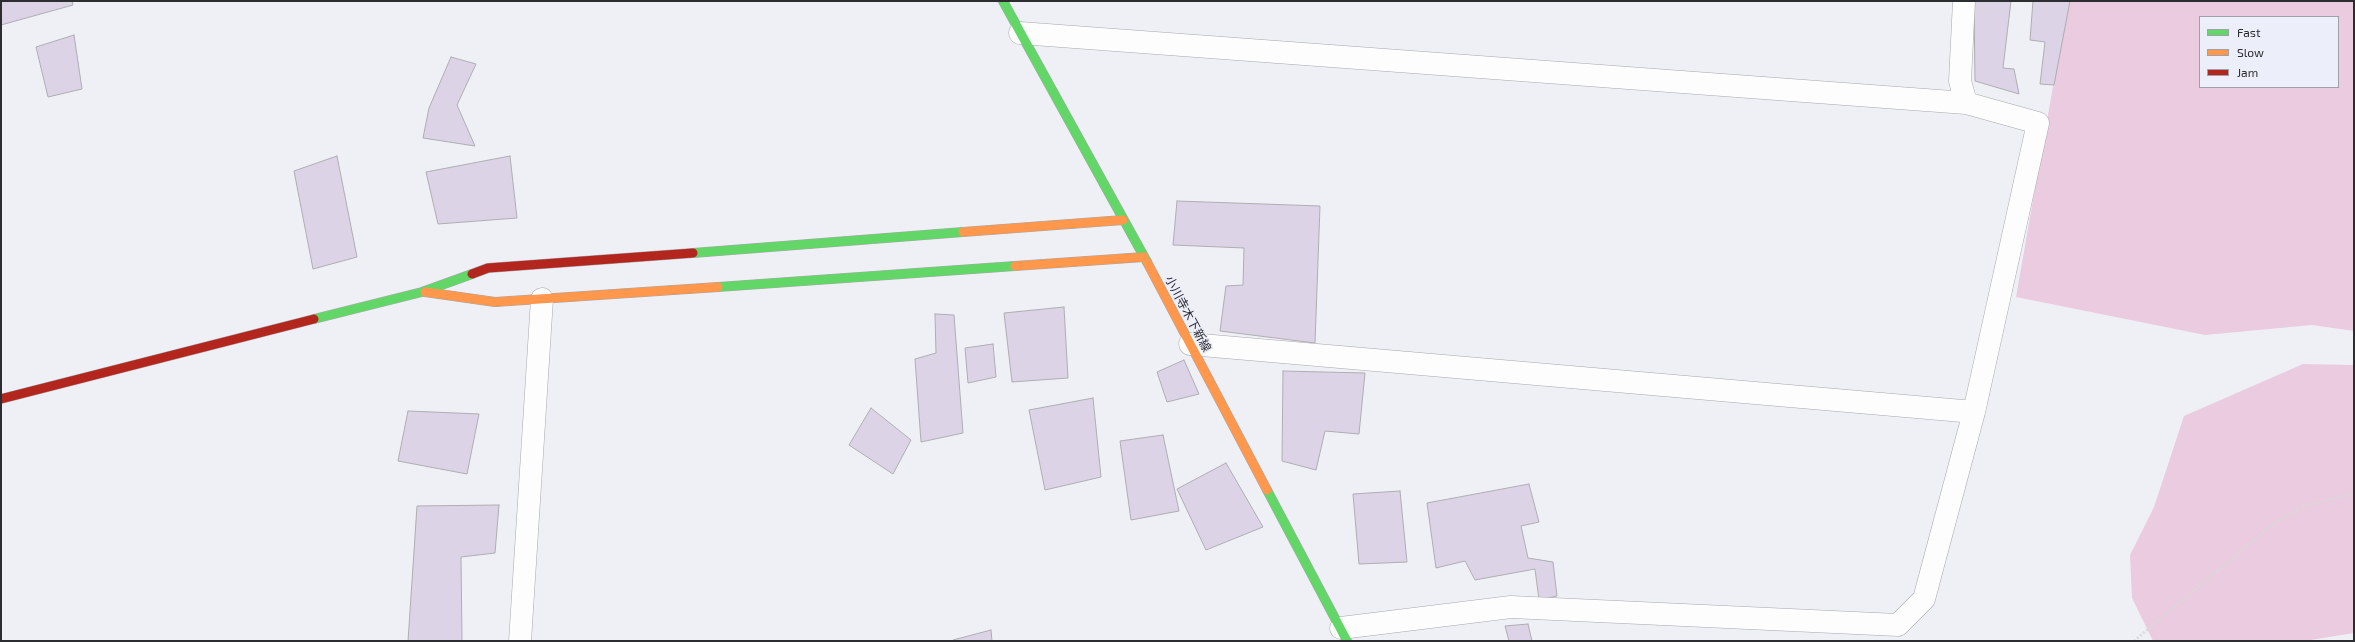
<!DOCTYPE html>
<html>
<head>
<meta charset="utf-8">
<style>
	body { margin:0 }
	#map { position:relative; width:2355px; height:642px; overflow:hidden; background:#eff0f6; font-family:"Exo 2",sans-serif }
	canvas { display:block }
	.frame { position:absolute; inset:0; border:2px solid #2c2d31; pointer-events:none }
	.legend { position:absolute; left:2199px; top:16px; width:140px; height:72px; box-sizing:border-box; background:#eceef9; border:1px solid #9fa1a9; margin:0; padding:5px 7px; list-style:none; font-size:12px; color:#2c2d31 }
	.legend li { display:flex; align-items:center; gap:8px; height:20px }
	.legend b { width:20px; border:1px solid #9fa1a9 }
</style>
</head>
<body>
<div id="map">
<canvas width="2355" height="642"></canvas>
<div class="frame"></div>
<ul class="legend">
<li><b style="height:5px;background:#63d668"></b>Fast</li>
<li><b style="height:5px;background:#ff974d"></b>Slow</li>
<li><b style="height:5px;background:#b3261e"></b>Jam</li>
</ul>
</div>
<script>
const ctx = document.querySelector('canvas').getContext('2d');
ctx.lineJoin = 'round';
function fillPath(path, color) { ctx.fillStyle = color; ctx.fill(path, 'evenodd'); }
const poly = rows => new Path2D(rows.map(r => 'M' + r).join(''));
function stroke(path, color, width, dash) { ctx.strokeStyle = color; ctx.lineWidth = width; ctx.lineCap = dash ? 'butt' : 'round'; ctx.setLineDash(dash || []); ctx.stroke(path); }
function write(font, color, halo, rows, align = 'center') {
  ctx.font = font + ' "Exo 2","Noto Sans JP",sans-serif'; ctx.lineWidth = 3; ctx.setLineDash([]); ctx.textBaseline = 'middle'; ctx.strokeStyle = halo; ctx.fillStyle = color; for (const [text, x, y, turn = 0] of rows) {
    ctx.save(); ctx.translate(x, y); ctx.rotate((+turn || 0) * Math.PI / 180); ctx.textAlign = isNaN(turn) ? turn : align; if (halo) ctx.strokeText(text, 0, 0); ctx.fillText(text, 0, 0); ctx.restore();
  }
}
const green = poly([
	[2068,1,2354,1,2354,331,2312,325,2205,335,2016,297],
	[2200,17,2338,17,2338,87,2200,87],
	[2303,364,2354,365,2354,633,2304,641,2153,641,2132,598,2130,555,2154,507,2184,416]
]);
const building = poly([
	[1,1,72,1,73,5,1,25,1,1],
	[1974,1,2011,1,2003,68,2014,69,2019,94,1975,81,1974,1],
	[2033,1,2070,1,2054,85,2040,84,2045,42,2030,40,2033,1],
	[74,35,82,89,48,97,36,47,74,35],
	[451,57,476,64,457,105,475,146,423,138,429,108,451,57],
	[337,156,357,257,313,269,294,171,337,156],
	[510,156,517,218,438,224,426,172,510,156],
	[1177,201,1320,206,1315,343,1220,331,1226,286,1243,285,1244,248,1173,245,1177,201],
	[1064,307,1068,378,1012,382,1004,313,1064,307],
	[935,314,954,315,963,433,921,442,915,359,936,353,935,314],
	[993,344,996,377,968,383,965,348,993,344],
	[1184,360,1199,394,1167,402,1157,372,1184,360],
	[1283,371,1365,373,1359,434,1325,431,1316,470,1282,461,1283,371],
	[1093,398,1101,477,1045,490,1029,410,1093,398],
	[871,408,911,440,893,474,849,445,871,408],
	[408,411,479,414,467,474,398,461,408,411],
	[1163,435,1179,511,1131,520,1120,441,1163,435],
	[1226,463,1263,527,1206,550,1177,489,1226,463],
	[1529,484,1539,522,1521,526,1528,558,1553,562,1557,596,1539,600,1535,569,1475,580,1465,561,1436,568,1427,503,1529,484],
	[1400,491,1407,562,1359,564,1353,494,1400,491],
	[499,505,495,553,461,557,462,641,408,641,417,506,499,505],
	[1528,624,1532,641,1509,641,1505,626,1528,624],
	[991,630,992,641,953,641,953,640,991,630]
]);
const path = poly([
	[2134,641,2273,524,2306,505,2354,493]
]);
const street = poly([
	[1964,1,1960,81,1966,103],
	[1020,33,1966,103,2038,123,1974,412],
	[1190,344,1974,412,1924,599,1898,625,1511,607,1341,628],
	[520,641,542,299]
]);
const fast = poly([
	[1003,1,1147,262],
	[693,253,963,232],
	[718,287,1015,266],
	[314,319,422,292,472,274],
	[1267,490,1347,641]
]);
const slow = poly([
	[963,232,1123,220],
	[1147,262,1267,490],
	[1015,266,1144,257],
	[425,292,495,302,718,287]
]);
const jam = poly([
	[472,274,488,268,693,253],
	[1,399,314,319]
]);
const streetNames = [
	["小川寺木下新線",1188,314,62]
];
fillPath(green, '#ebcbdf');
fillPath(building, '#ddd3e6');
stroke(building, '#aeadb1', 1);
stroke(street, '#a7a7ac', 23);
stroke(fast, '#a7a7ac', 10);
stroke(slow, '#a7a7ac', 10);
stroke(jam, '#a7a7ac', 10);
stroke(path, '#d8d9db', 2.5, [2, 2]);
stroke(street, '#fdfdfe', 22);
stroke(fast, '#63d668', 9);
stroke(slow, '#ff974d', 9);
stroke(jam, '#b3261e', 9);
write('12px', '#2c2d31', '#eceef9', streetNames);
</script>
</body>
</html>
